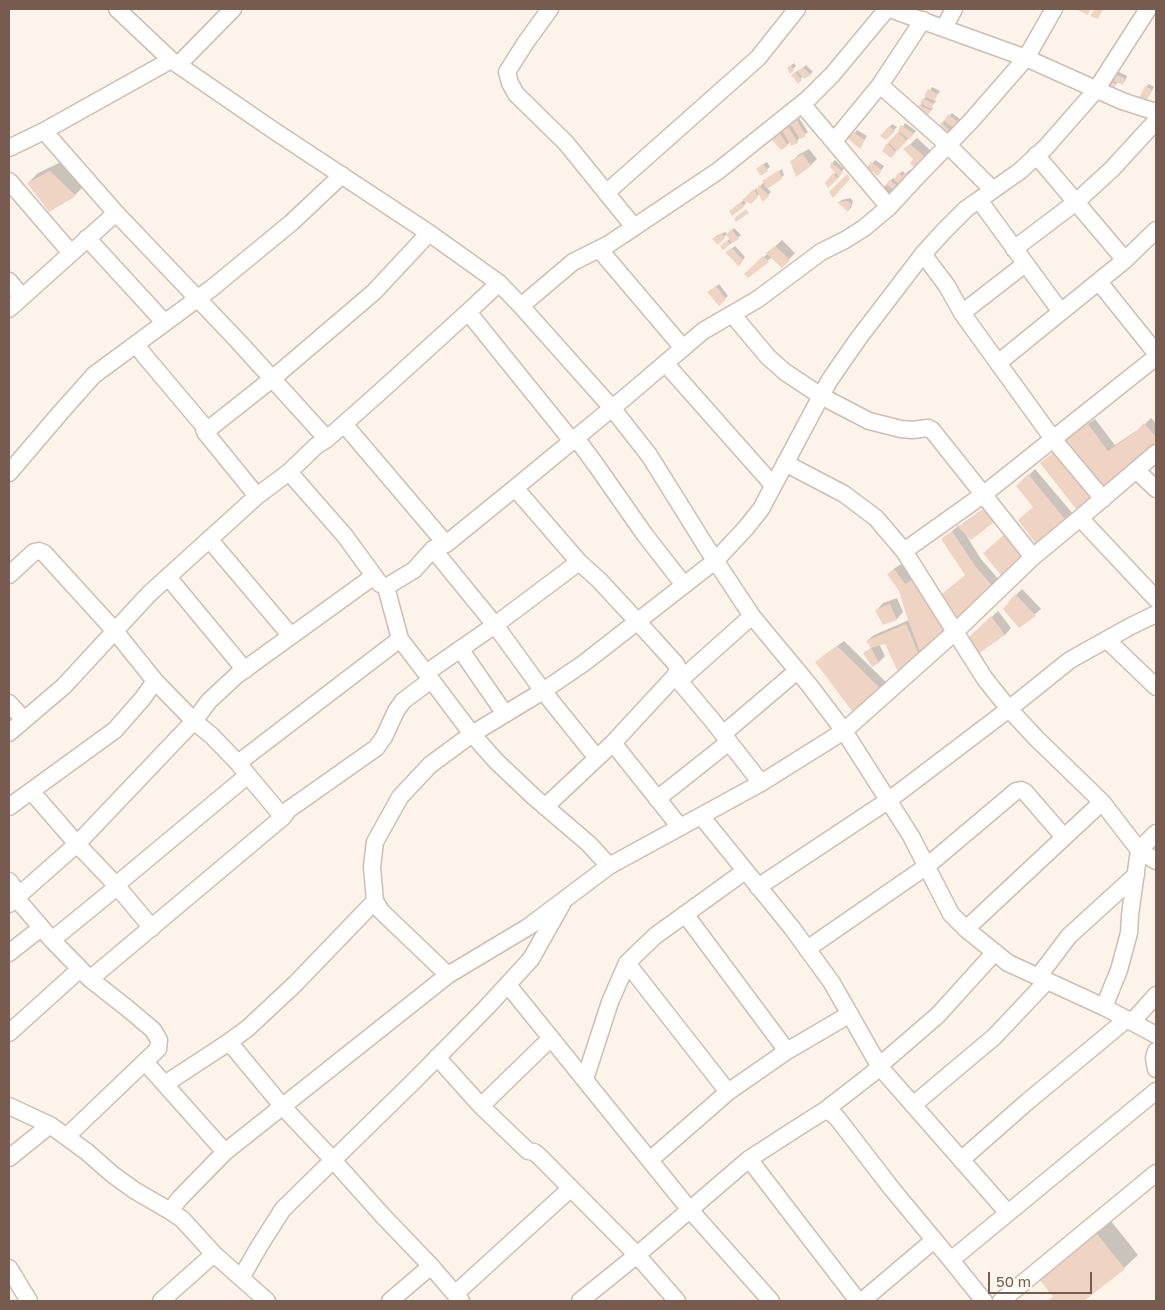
<!DOCTYPE html>
<html>
<head>
<meta charset="utf-8">
<style>
	body { margin:0 }
	#map { position:relative; width:1165px; height:1310px; overflow:hidden; background:#fcf4ea; font-family:"Golos Text",sans-serif }
	canvas { display:block }
	.frame { position:absolute; inset:0; border:10px solid #765b4e; pointer-events:none }
	.scale { position:absolute; left:988px; top:1272px; width:104px; height:22px; box-sizing:border-box; border:2px solid #765b4e; border-top:0; padding-left:6px; font-size:15px; line-height:18px; white-space:nowrap; color:#765b4e; -webkit-text-stroke:4px #fef9f0; paint-order:stroke }
</style>
</head>
<body>
<div id="map">
<canvas width="1165" height="1310"></canvas>
<div class="frame"></div>
<div class="scale">50 m</div>
</div>
<script>
const ctx = document.querySelector('canvas').getContext('2d');
ctx.lineJoin = 'round';
function fillPath(path, color) { ctx.fillStyle = color; ctx.fill(path, 'evenodd'); }
const poly = rows => new Path2D(rows.map(r => 'M' + r).join(''));
function stroke(path, color, width, dash) { ctx.strokeStyle = color; ctx.lineWidth = width; ctx.lineCap = dash ? 'butt' : 'round'; ctx.setLineDash(dash || []); ctx.stroke(path); }
const shadow = poly([
	[794,63,796,66,790,72,788,68],
	[806,65,813,72,810,74,803,76,798,82,793,75,798,70,799,71],
	[1117,71,1127,76,1125,81,1122,84,1118,82,1113,88,1109,86,1111,79],
	[1149,84,1154,87,1149,96,1146,99,1146,87],
	[932,87,940,91,934,100,936,101,931,107,933,108,931,111,920,106],
	[952,113,961,120,949,134,942,127,942,123],
	[799,118,808,132,799,138,797,142,790,142,787,145,775,135,791,125,792,126],
	[905,123,916,131,891,156,884,151,888,144,900,131],
	[892,124,897,127,886,138,890,126],
	[857,130,867,136,862,144,850,138],
	[917,138,931,151,924,162,905,149],
	[809,149,817,159,811,165,797,175,792,162,798,155],
	[835,160,844,169,839,174,840,176,829,186,826,183,836,172,831,167,833,162],
	[875,160,884,166,881,171,869,168],
	[61,162,85,185,75,195,50,211,28,183,38,173],
	[767,162,770,167,761,174,760,166],
	[782,169,784,175,767,188,771,192,763,200,760,193,751,202,744,200,757,188,758,189,766,179],
	[909,170,913,172,889,196,883,190,884,187,887,184,887,185,893,178,895,179,902,171,906,174],
	[850,198,853,201,851,208,848,211,839,202,842,200],
	[744,200,746,203,743,206,733,208],
	[734,228,741,235,724,249,722,247,730,238,727,235],
	[725,232,727,234,718,243,713,239,716,236],
	[782,240,795,253,782,266,772,257,748,277,746,274],
	[735,246,745,257,739,265,727,252],
	[719,284,728,296,719,304,712,290],
	[1151,418,1156,423,1156,448,1105,492,1065,441,1072,435,1095,419,1115,445,1142,427],
	[1035,469,1074,515,1067,522,1035,506,1018,486],
	[994,502,966,535,981,559,1000,581,994,588,966,574,943,539,959,525,960,526,966,521],
	[901,564,912,578,956,624,920,658,885,643,879,644,885,656,879,662,872,665,865,654,872,647,867,641,874,635,909,620,900,591,888,574,895,568],
	[1022,589,1041,609,1019,627,1016,595],
	[897,598,903,612,897,619,883,624,877,610,883,603],
	[998,611,1011,628,1005,635,968,640],
	[844,641,887,683,852,709,817,662,823,656],
	[1111,1221,1138,1255,1124,1268,1082,1301,1048,1301,1054,1296,1054,1266]
]);
const building = poly([
	[1075,9,1090,9,1088,15],
	[1095,9,1103,9,1098,19,1090,16],
	[790,65,794,70,790,74,787,68],
	[803,67,811,75,804,79,797,71],
	[795,72,802,80,798,84,791,75],
	[1114,73,1125,79,1123,85,1109,79],
	[1108,81,1116,84,1113,90,1107,86],
	[1145,86,1152,90,1146,101,1139,98],
	[928,89,938,94,934,101,924,96],
	[923,98,934,104,931,109,920,103],
	[919,105,931,111,928,115,917,111],
	[948,114,959,123,955,129,944,121],
	[796,119,806,136,800,139,791,125],
	[941,122,952,132,949,135,940,128],
	[901,125,914,134,909,139,898,131],
	[788,126,798,143,791,146,782,130],
	[889,126,895,131,886,140,880,136],
	[779,132,788,146,781,150,770,138],
	[853,132,865,140,860,149,848,139],
	[898,132,907,141,897,151,888,142],
	[887,143,896,153,891,158,882,151],
	[910,144,926,158,918,170,910,164,913,159,903,149],
	[803,154,811,166,796,177,790,161],
	[831,162,843,172,839,177,830,167],
	[871,162,882,170,878,176,867,168],
	[763,164,768,171,761,176,756,169],
	[779,170,782,179,767,189,762,181],
	[50,171,76,196,49,212,27,183],
	[906,172,911,176,903,187,894,180,898,173,902,176],
	[833,173,838,179,828,188,825,183],
	[847,174,850,179,833,198,829,192],
	[889,180,898,186,895,190,886,185],
	[759,185,769,196,763,202,756,190],
	[754,189,758,197,751,204,742,200],
	[847,201,851,204,848,212,837,202],
	[741,202,744,207,732,216,729,211],
	[746,209,749,213,736,222,734,218],
	[731,229,739,239,732,243,726,235],
	[722,234,725,238,718,245,712,239],
	[727,240,730,244,723,250,720,246],
	[775,246,790,260,782,268,766,253],
	[732,248,743,260,739,267,725,252],
	[763,256,769,262,748,278,744,274],
	[716,286,726,299,719,306,707,292],
	[1144,423,1156,437,1156,450,1105,494,1064,441,1088,424,1108,451,1134,433],
	[1054,452,1095,502,1080,514,1040,463],
	[1028,474,1068,523,1039,548,1018,520,1033,507,1016,486],
	[987,507,997,520,971,540,958,527],
	[952,531,975,566,995,589,959,620,942,594,965,575,941,539],
	[1006,533,1027,558,1004,579,983,553],
	[894,569,905,584,916,578,951,631,922,657,907,617,899,591,887,574],
	[1015,594,1036,616,1019,628,1003,609],
	[890,604,897,620,883,625,875,610],
	[991,616,1005,635,978,654,966,640],
	[906,624,921,659,898,672,885,644,871,648,866,641],
	[837,646,882,690,852,711,815,662],
	[871,648,879,663,872,667,863,653],
	[1097,1234,1125,1269,1084,1301,1048,1301,1053,1297,1039,1279]
]);
const minor = poly([
	[117,9,171,60,273,130,429,233,499,283,521,306,612,408,649,455,707,548,752,616,810,686,844,731,911,836,951,914,966,929,1008,963,1104,1007,1156,1035],
	[550,9,526,42,507,72,510,83,516,94,566,143,634,227],
	[890,9,1026,58,1122,101,1156,112],
	[944,28,954,9],
	[179,64,233,9],
	[880,85,948,145,993,190],
	[802,104,889,207],
	[44,131,116,213,238,341,327,439],
	[834,141,880,85,923,20],
	[9,148,44,131,171,60],
	[1036,155,1125,260],
	[9,181,71,253],
	[606,193,758,58,797,9],
	[979,200,1061,312],
	[87,238,165,323],
	[599,249,683,348],
	[1014,249,1076,202,1112,169,1156,121],
	[923,254,947,286,962,313,1053,439,1103,499],
	[9,281,22,297],
	[1099,282,1156,353],
	[521,306,573,262,609,244,718,171,809,98,832,75,887,9],
	[9,309,116,213],
	[468,312,572,441],
	[962,313,1025,264],
	[732,314,768,357,785,372,821,396,869,421,901,429,912,430,928,428,932,430,1033,557],
	[136,344,144,355,203,425,205,432,257,496],
	[665,363,773,485],
	[998,363,1125,260,1156,230],
	[344,424,446,544],
	[205,432,272,379,374,292,429,233],
	[576,438,596,465,645,535,684,585],
	[785,463,844,494,876,518,904,551,985,679,1009,709,1036,738,1102,802,1139,850,1156,861],
	[1136,470,1156,489],
	[289,472,345,536,380,584],
	[9,473,61,412,94,375,212,288,291,223,342,175],
	[515,488,579,562,599,580,637,621,676,664,678,669,675,676,613,743,545,807],
	[1080,518,1156,599],
	[209,539,291,636],
	[433,549,495,625,543,691,597,758],
	[904,551,984,494,1156,357],
	[9,575,34,552,39,551,44,553,115,631,155,681,194,721,212,736,238,763,400,639],
	[168,577,245,670],
	[386,587,414,570,433,549,446,544,515,488,628,395,703,331,758,299,821,252,845,240,864,228,889,207,913,181,971,121,1026,58,1054,9],
	[386,587,400,639,426,673,472,734,496,761,534,797,589,844,609,866],
	[1107,640,1156,687],
	[460,649,505,714],
	[426,673,495,625,579,562],
	[675,676,712,720,761,783],
	[679,681,752,616],
	[9,703,24,720],
	[9,733,64,686,149,594,257,496,289,472,316,446,327,439,380,392,468,312,499,283],
	[723,734,797,671],
	[613,743,680,827],
	[241,767,283,817],
	[31,791,77,844,116,885,152,928],
	[657,799,729,742],
	[9,807,115,730,143,698,155,681],
	[9,881,14,888,16,898,52,940,90,979,127,1008,153,1030,159,1040,158,1049,66,1137],
	[758,887,889,800,1009,709,1070,660,1131,626,1156,614],
	[9,904,77,844,194,721,209,701,237,675,374,576],
	[685,914,787,1051],
	[966,929,1102,802],
	[52,940,112,891,116,885,248,775],
	[807,949,927,866,1016,791,1021,790,1025,792,1064,837],
	[995,952,938,1015,879,1066,1008,1213],
	[9,953,41,928],
	[627,963,728,1092],
	[448,975,381,911,375,901,372,867,375,842,400,797,430,765,472,734,543,691,584,663,715,561,745,529,761,509,829,381,858,339,923,254,943,232,966,209,1020,171,1046,147,1096,90,1148,9],
	[1038,977,1069,936,1136,875],
	[90,979,283,817,288,810,376,748,384,737,396,711,403,701,431,680],
	[508,985,690,1210,771,1301],
	[1104,1007,1119,970,1129,933,1130,915,1139,850,1156,833],
	[1132,1022,1156,995],
	[9,1033,80,969],
	[229,1042,283,1107,333,1160,383,1216,431,1266,461,1301],
	[1156,1051,1154,1058,1156,1069],
	[437,1057,481,1106,528,1151,534,1152,539,1156,637,1255,677,1301],
	[145,1062,225,1152],
	[585,1079,610,1002,627,963,655,936,745,871],
	[165,1084,229,1042,248,1028,295,984,375,901],
	[913,1105,994,1037,1047,981],
	[9,1106,50,1125,87,1152,112,1174,134,1190,170,1211,182,1219,214,1254,267,1301],
	[481,1106,551,1038],
	[824,1111,832,1113,838,1119,892,1189,951,1260,984,1301],
	[9,1158,50,1125],
	[749,1159,858,1301],
	[650,1160,728,1092,787,1051,850,1014],
	[961,1160,1027,1102,1127,1019],
	[170,1211,180,1198,225,1152,448,975,528,927,609,866,761,783,844,731,955,632,1033,557,1080,518,1156,453],
	[951,1260,1156,1091],
	[9,1268,29,1301],
	[241,1278,260,1245,283,1209,415,1080,486,1008,531,959,562,904],
	[455,1294,570,1189],
	[161,1301,214,1254],
	[390,1301,431,1266],
	[580,1301,637,1255,749,1159,808,1121,824,1111,873,1073,879,1066,877,1062,832,983,792,928,701,816],
	[862,1301,934,1240],
	[1001,1301,1156,1173]
]);
fillPath(shadow, '#0003');
fillPath(building, '#f0d4c3');
stroke(minor, '#cebdb0', 19);
stroke(minor, '#fff', 16);
</script>
</body>
</html>
